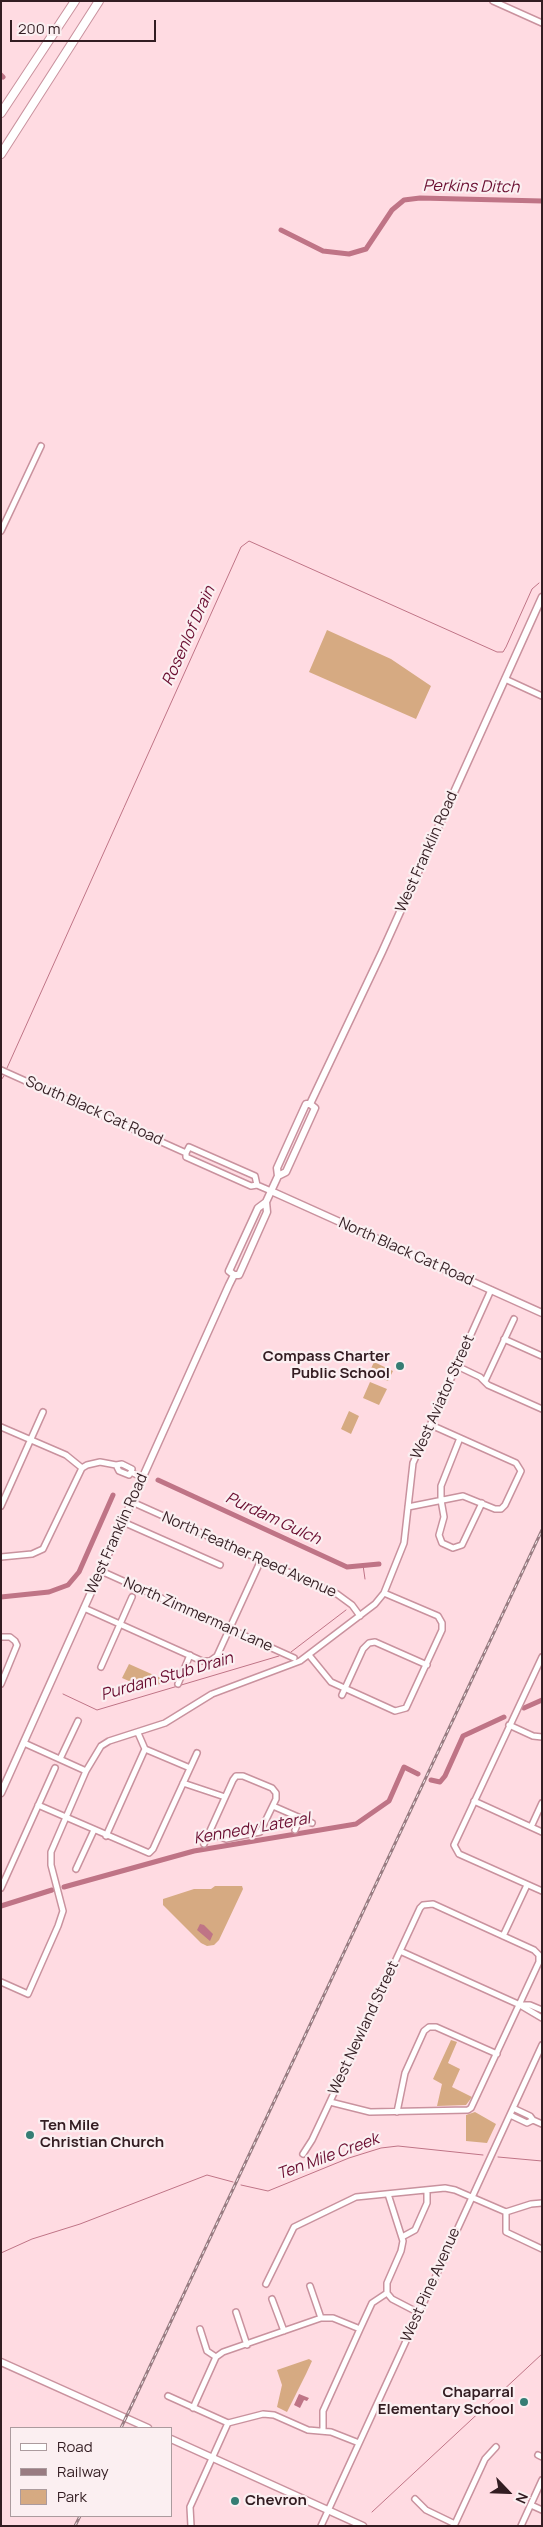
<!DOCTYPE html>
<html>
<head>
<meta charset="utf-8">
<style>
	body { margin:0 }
	#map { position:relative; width:543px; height:2527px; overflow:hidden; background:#ffdbe2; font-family:Manrope,sans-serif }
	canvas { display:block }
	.frame { position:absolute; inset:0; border:2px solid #331d22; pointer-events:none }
	.legend { position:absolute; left:10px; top:2427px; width:162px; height:90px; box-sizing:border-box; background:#fbeff1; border:1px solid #ab9b9e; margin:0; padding:6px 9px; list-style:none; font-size:15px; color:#331d22 }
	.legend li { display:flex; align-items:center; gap:10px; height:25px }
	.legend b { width:25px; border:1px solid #ab9b9e }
	.north { position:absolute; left:483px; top:2467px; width:50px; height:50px; -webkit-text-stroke:4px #fbeff1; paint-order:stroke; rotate:114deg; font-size:14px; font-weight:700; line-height:20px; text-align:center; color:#331d22 }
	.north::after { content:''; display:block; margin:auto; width:18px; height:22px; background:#331d22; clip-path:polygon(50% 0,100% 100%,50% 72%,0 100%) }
	.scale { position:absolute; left:10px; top:20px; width:146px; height:22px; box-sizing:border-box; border:2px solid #331d22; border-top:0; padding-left:6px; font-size:15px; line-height:18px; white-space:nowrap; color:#331d22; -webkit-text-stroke:4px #fbeff1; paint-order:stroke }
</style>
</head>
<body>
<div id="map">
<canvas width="543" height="2527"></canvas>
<div class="frame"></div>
<ul class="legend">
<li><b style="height:6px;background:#fff"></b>Road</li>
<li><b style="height:6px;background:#997c82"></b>Railway</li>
<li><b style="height:14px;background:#d6aa82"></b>Park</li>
</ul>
<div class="north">N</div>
<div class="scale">200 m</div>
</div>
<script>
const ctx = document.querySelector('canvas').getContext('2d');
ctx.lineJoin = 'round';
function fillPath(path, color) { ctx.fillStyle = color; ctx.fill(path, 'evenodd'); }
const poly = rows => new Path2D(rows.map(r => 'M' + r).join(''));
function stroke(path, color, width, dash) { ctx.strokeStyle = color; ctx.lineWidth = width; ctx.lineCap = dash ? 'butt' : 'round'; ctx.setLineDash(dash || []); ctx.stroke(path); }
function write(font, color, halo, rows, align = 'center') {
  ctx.font = font + ' Manrope,sans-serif'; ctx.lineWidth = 4.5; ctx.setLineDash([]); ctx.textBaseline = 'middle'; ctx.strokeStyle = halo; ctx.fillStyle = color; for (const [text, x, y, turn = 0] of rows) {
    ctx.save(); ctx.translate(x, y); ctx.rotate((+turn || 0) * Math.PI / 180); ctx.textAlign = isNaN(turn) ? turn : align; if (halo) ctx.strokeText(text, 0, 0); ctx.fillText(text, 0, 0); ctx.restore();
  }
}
const green = poly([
	[327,630,391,659,431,686,416,719,309,672],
	[374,1362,393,1371,388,1381,369,1373],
	[370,1382,387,1389,379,1405,363,1398],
	[349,1411,359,1416,351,1434,341,1429],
	[129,1664,165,1680,164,1683,145,1688,122,1678],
	[215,1886,242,1886,243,1889,219,1940,214,1945,207,1946,201,1943,163,1905,163,1899,194,1889,211,1889],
	[451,2040,457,2042,448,2063,460,2069,452,2087,472,2097,466,2105,437,2106,442,2084,433,2079],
	[475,2112,496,2124,487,2143,466,2141,466,2115],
	[309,2359,312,2361,306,2374,287,2412,277,2407,282,2385,277,2370]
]);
const water = poly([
	[200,1924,204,1925,213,1934,210,1941,197,1930],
	[299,2394,309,2398,307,2401,304,2400,300,2408,294,2405]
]);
const stream = poly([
	[7,1068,241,547,249,541,497,652,503,652,506,647,532,589,539,583],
	[1,1080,4,1076],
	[363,1565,365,1579],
	[291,1652,346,1610],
	[63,1694,97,1710,279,1656],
	[498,2157,542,2161],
	[241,2185,268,2191,349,2158,381,2148,398,2146,483,2155],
	[1,2253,32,2239,80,2224,207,2175,233,2182],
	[372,2512,542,2354]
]);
const canal = poly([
	[1,75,3,77],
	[281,230,323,251,349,254,366,249,392,210,404,200,420,198,542,201],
	[158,1480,347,1567,379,1564],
	[1,1597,49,1592,68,1585,79,1572,113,1495],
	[524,1708,542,1700],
	[431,1780,440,1782,445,1776,463,1736,504,1717],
	[64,1887,194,1851,356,1824,389,1801,404,1767,418,1774],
	[1,1906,52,1890]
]);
const minor = poly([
	[493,1,542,23],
	[1,531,41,446],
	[505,679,542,696],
	[1,1070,186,1153],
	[257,1185,255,1176,189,1147,186,1153,186,1157,251,1186,257,1185,271,1191],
	[504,1339,542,1356],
	[457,1366,480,1377,488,1385,542,1409],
	[485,1381,514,1319],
	[1,1427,66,1455,82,1468,87,1465,100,1462,116,1465],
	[460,1438,441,1486,441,1500,444,1517,439,1535,442,1543,453,1548,462,1545,482,1503],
	[131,1472,129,1475,119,1471,116,1465,122,1464,132,1469,131,1472,143,1478],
	[132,1502,337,1594,352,1605,360,1616],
	[1,1506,43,1412],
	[408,1507,463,1496,495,1509,501,1509,505,1505,521,1471,516,1463,431,1425],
	[123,1522,220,1565],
	[1,1557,32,1554,43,1549,82,1468],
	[101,1571,294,1658],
	[84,1608,202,1661,210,1661,217,1656,261,1560],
	[1,1637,10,1637,15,1641,17,1645,1,1684],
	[309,1655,331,1682,395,1711,406,1708,442,1630,442,1623,438,1616,384,1593],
	[542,1657,454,1845,459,1854,542,1891],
	[101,1667,132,1597],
	[178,1684,190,1655],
	[342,1695,363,1649,369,1643,375,1642,427,1665],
	[509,1725,533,1736,542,1737],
	[138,1733,145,1749,190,1768],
	[24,1743,86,1771],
	[60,1759,78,1721],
	[183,1783,225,1797],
	[474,1801,542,1832],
	[38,1805,149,1853,153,1849,197,1753],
	[273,1806,312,1823],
	[531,1827,542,1803],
	[295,1830,300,1818],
	[106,1836,145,1749],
	[204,1844,209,1833,233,1780,236,1776,243,1776,272,1788,276,1793,276,1799,260,1832,226,1839,209,1833],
	[76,1869,94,1830],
	[1,1888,55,1768],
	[503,1936,527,1885],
	[400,1951,520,2005,542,2018],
	[1,1982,28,1994,58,1926,63,1911,51,1865,51,1852,86,1771,101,1746,109,1741,165,1723,212,1694,300,1661,375,1604,384,1593,404,1543,413,1463,491,1290],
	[520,2005,530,2005,542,2010],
	[397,2112,405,2073,424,2031,429,2027,436,2027,497,2054],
	[510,2115,527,2123,533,2120,530,2116,513,2108],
	[533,2120,542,2124],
	[303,2154,312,2140,327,2108,420,1908,423,1905,433,1904,534,1950,539,1955,539,1962,471,2108,468,2110,370,2112,330,2102],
	[506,2212,506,2232,542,2249],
	[402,2237,415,2230,427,2203,427,2190],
	[266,2284,294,2227,356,2197,445,2188,455,2190,506,2212,531,2204,542,2203],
	[310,2286,321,2318],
	[387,2293,387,2283,401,2251,403,2241,388,2194],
	[387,2293,392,2299,419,2313],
	[272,2299,284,2331],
	[236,2312,247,2345],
	[200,2329,207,2351,216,2357],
	[216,2357,223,2352,321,2318,333,2318,360,2329],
	[168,2396,228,2423,263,2414,274,2415,308,2430,331,2432,359,2443],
	[193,2408,216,2357],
	[323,2431,323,2411,360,2329,372,2303,387,2293],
	[538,2455,542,2457],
	[415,2499,426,2510,455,2524],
	[531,2505,542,2510],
	[191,2526,190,2507,228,2423],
	[321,2526,542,2045],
	[454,2526,485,2459,496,2447],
	[521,2526,542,2480]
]);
const major = poly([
	[310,1104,382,952,542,597],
	[271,1191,542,1313],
	[266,1202,278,1176,277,1168,296,1126,306,1104,310,1104,315,1108,286,1172,278,1176],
	[1,1793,229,1285,234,1275,239,1275,267,1212,266,1202,258,1208,229,1271,234,1275],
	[1,2362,148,2428],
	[171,2439,363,2526]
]);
const highway = poly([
	[1,113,75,1],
	[1,154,99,1]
]);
const rail = poly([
	[121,2428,542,1530],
	[75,2526,80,2516]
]);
const markers = [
	[400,1366,5,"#367d74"],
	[30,2135,5,"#367d74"],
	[524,2402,5,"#367d74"],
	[235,2501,5,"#367d74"]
];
const streetNames = [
	["West Franklin Road",427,852,-66],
	["South Black Cat Road",94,1111,24],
	["North Black Cat Road",406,1252,24],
	["West Aviator Street",443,1397,-66],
	["West Franklin Road",117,1534,-66],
	["North Feather Reed Avenue",249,1555,24],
	["North Zimmerman Lane",198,1615,24],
	["West Newland Street",364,2028,-65],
	["West Pine Avenue",431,2285,-66]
];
const poiNames = [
	["Compass Charter",390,1357],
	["Public School",390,1374],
	["Ten Mile",40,2126,"left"],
	["Christian Church",40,2143,"left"],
	["Chaparral",514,2393],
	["Elementary School",514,2410],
	["Chevron",245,2501,"left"]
];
const waterNames = [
	["Perkins Ditch",471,187,1],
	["Rosenlof Drain",189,636,-66],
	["Purdam Gulch",273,1519,25],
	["Purdam Stub Drain",167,1677,-16],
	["Kennedy Lateral",252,1829,-10],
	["Ten Mile Creek",328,2157,-20]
];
fillPath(green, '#d6aa82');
fillPath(water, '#bf7486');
stroke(stream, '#bf7486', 1);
stroke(canal, '#bf7486', 5);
stroke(minor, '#c9929e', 8);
stroke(major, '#c9929e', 9);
stroke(highway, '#c9929e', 10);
stroke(minor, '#fff', 5);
stroke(major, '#fff', 6);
stroke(highway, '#fff', 8);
stroke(rail, '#997c82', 3);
stroke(rail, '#fbeff1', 1, [4]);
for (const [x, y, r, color] of markers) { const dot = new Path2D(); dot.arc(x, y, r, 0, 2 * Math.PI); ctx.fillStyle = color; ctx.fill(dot); stroke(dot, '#fbeff1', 2); }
write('15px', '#331d22', '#fbeff1', streetNames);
write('bold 15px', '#331d22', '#fbeff1', poiNames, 'right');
write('italic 16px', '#6a0e31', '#fbeff1', waterNames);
</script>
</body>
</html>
